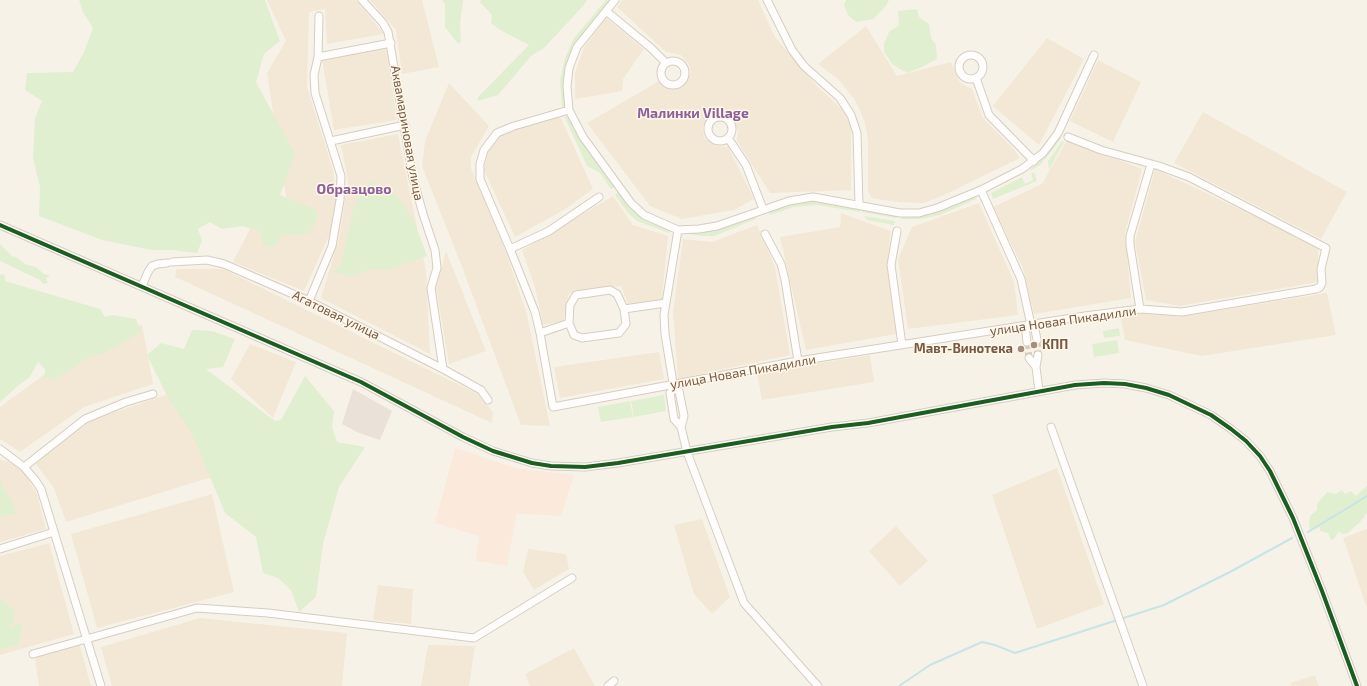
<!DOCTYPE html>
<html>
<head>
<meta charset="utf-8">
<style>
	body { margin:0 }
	canvas { display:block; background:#f7f2e7 }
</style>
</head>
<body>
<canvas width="1367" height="686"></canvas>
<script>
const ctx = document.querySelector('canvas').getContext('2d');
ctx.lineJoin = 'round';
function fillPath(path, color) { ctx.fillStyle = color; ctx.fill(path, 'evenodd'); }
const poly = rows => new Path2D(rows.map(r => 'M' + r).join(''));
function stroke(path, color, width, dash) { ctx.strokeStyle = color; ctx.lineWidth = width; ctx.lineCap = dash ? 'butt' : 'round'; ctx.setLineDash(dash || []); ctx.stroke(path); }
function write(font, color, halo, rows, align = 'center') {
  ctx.font = font + ' "Exo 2",sans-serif'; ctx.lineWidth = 3; ctx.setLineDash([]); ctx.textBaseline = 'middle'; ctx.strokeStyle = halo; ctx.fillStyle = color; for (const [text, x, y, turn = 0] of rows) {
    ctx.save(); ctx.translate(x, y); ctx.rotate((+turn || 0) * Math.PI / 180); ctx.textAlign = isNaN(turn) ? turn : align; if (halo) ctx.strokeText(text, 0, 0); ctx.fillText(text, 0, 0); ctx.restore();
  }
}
const residential = poly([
	[267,0,356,0,384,34,327,44,325,9,309,12,307,87,333,170,337,198,331,231,304,291,233,262,256,217,291,229,267,73,286,41],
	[370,0,422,0,439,67,402,74,396,30],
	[622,0,758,0,775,37,816,85,844,111,851,129,851,190,770,193,737,141,738,130,731,115,722,110,711,114,702,128,705,139,716,146,728,147,754,199,734,210,682,219,650,206,587,123,659,81,665,88,682,88,691,72,689,65,681,55,666,52,617,7],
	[606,18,644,49,623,79,622,91,575,99,575,73,584,47],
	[866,26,897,76,951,62,960,83,972,89,983,118,1014,149,1020,158,942,196,923,203,896,202,872,198,869,194,868,188,868,141,865,123,859,108,854,99,838,79,818,64],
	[1047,38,1084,59,1039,145,993,106],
	[386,49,397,120,334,130,322,59],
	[1098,60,1141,82,1113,142,1070,121],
	[449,83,489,126,471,157,471,168,506,252,527,315,550,426,521,425,462,267,422,166,425,141],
	[1203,112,1347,192,1321,239,1174,163],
	[560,116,593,189,564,210,515,237,484,170,489,148,501,134],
	[398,134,426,271,430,354,321,298,339,238,348,180,341,145],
	[1067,140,1142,169,1125,233,1131,298,1034,314,1023,268,993,207,1042,184],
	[1155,169,1318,246,1318,282,1180,306,1146,300,1135,242],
	[613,196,633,225,668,236,662,299,628,304,621,286,569,294,563,321,543,325,535,287,522,250],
	[979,203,1014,282,1018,315,908,329,898,259,912,227],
	[841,213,891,231,887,264,896,334,806,350,780,237,840,227],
	[757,225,775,267,790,355,678,379,673,312,683,239,712,242],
	[446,251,486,351,449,364,436,288],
	[176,269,223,269,478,394,493,412,492,423,175,277],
	[1327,293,1336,335,1202,356,1125,340,1120,314,1141,313,1192,315],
	[142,324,153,384,84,407,20,452,0,439,0,407,48,372],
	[250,344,296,362,273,418,231,379],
	[659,352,664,379,560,398,554,367],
	[870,355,874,382,762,400,757,373],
	[171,393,228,472,66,522,54,488,35,463,89,421],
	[0,460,7,461,23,470,37,494,46,529,0,542],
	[1057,468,1104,604,1037,629,992,495],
	[212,494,234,592,97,628,71,534],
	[702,519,730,597,712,614,694,594,674,525],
	[896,526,928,561,900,586,869,551],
	[1367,529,1367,608,1343,538],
	[49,543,74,634,0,655,0,556],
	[528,549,566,554,569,569,534,590,523,572],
	[378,585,413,589,411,624,373,620],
	[200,618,347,633,342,686,112,686,101,647],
	[79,642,91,686,39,686,35,658],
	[428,645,475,646,469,686,421,686],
	[574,648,595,686,530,686,525,674],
	[1315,675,1319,686,1292,686,1290,683]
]);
const commercial = poly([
	[455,448,516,468,574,475,561,516,517,514,507,566,476,561,479,536,435,523]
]);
const industrial = poly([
	[353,389,392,411,380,440,359,433,342,424]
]);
const green = poly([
	[79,0,265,0,280,41,264,54,256,82,295,154,280,195,317,210,318,218,314,226,307,234,282,235,274,247,263,247,262,232,243,226,222,229,210,222,198,229,202,241,197,253,172,250,151,250,102,240,39,216,40,187,33,158,35,118,42,101,25,90,27,73,73,72,84,52,93,28,83,12],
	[442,0,463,0,460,24,461,42,458,44,445,27,445,4],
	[481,0,587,0,584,5,544,48,531,56,498,95,478,101,478,97,529,45,500,30,491,23,492,15,480,2],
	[606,0,611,0,574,47,566,105,565,108,562,109,560,80,565,58,574,38],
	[846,0,889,0,886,6,873,19,856,22,848,15,844,5],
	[917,9,919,17,929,24,931,38,936,45,937,59,924,66,907,73,893,65,884,52,884,44,889,32,899,25,898,11],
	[564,116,570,118,615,187,611,189,600,173,587,166],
	[1058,136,1061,138,1051,152,1040,165,1030,171,1031,168,1044,157],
	[1062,141,1064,142,1049,170,1048,161],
	[1034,172,1037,181,993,199,991,193,1022,177,1025,184,1033,180,1031,174],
	[370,181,396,195,414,221,427,256,390,269,372,269,350,277,334,271,341,264,354,205],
	[618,192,631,208,645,219,657,225,670,229,669,233,637,221,628,213,615,195],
	[972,196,975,196,976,199,940,215,921,219,902,219,902,215,936,212],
	[806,201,814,201,861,209,860,212,817,205,794,207,770,215,768,211,790,204],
	[863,209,896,215,895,218,862,212],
	[755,216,756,219,714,236,703,236,688,234,688,232],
	[864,216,895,221,894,225,867,220],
	[0,244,12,256,16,257,27,265,36,267,44,274,50,276,46,278,48,283,43,284,40,280,0,261],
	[4,274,5,281,100,309,105,317,112,315,136,319,141,332,106,352,89,357,54,380,44,377,45,369,38,362,30,377,19,385,0,402,0,275],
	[1119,328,1120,336,1104,338,1103,331],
	[192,330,212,331,235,339,223,367,206,369,275,421,281,420,305,376,334,411,332,427,337,442,365,447,339,487,323,544,316,597,299,612,291,590,278,578,263,573,256,537,225,513,193,436,166,394,147,355,161,343,184,349],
	[1117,340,1119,353,1094,357,1092,344],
	[664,395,666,411,634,417,631,401],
	[630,401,633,417,601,422,598,407],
	[0,479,4,490,12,501,16,513,0,517],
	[1367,486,1367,513,1360,522,1348,533,1342,534,1339,531,1334,539,1331,540,1328,533,1320,531,1320,527,1313,530,1309,529,1310,516,1317,510,1317,504,1327,492,1336,494,1342,490,1345,494,1351,491,1356,496],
	[0,598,14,610,13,621,9,630,17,624,22,625,18,645,0,649]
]);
const stream = poly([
	[1308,532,1367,496],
	[899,686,930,665,982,642,995,645,1015,653,1164,605,1230,572,1292,538]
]);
const minorTunnel = poly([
	[1037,340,1038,355],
	[1027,342,1029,358]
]);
const minor = poly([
	[362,0,383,23,388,32,413,178,423,214,435,250,437,268,431,288,443,369],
	[615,0,577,47,569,68,567,86,569,110,583,137,631,203,644,215,678,230,699,229,717,226,789,201,813,197,900,213,919,213,937,208,981,190,1022,169,1043,153,1058,133,1094,55],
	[767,0,792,50,804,66,840,98,851,115,857,133,859,205],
	[606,11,651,48,666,63],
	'959 67a12 12 0 1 1 24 0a12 12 0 1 1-24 0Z',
	[318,57,391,43],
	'661 73a12 12 0 1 1 24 0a12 12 0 1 1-24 0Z',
	[976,78,989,115,1034,161],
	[569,110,514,126,497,133,484,150,480,164,480,179,510,249,535,312,540,333,553,407,798,361,1085,316,1140,309,1182,312,1316,289,1320,287,1322,283,1321,269,1326,248,1189,177,1159,166,1101,150,1068,137],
	'708 129a12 12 0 1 1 24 0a12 12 0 1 1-24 0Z',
	[728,138,746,165,763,209],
	[331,141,405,125],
	[981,190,1021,279,1031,325],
	[0,225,361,382,463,437,493,451,532,463,551,466,585,467,618,463,832,427,868,423,1075,385,1104,383,1125,384,1146,388,1169,395,1211,415,1231,429,1246,441,1260,456,1270,471,1293,518,1322,591,1357,686],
	[897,231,891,265,902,345],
	[765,234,781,264,785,280,798,361],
	[510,249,549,231,599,197],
	[172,262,207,260,224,264,309,301,443,369,481,390,488,400],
	[142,286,148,272,152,266,158,264,167,263],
	[309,301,332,246,340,200,341,176,315,93,314,75,318,57,319,16],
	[1140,309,1130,245,1130,236,1151,164],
	[569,323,570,305,576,295,610,290,617,294,624,309],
	[1034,324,1037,340],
	[1025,326,1027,342],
	[540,333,569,323,574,335,582,338,619,333,626,324,624,309,666,303],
	[1029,358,1036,367,1038,355],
	[1036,367,1039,391],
	[674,389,665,334,664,315,678,230],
	[674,389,679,391,684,416,681,427,674,419,670,393,674,389],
	[681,427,687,452,744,603,818,686],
	[1051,427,1143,686],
	[0,449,24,467,35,480,41,489,101,686],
	[24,467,85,419,126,402,153,394],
	[0,549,54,532],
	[33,654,197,608,268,613,474,638,572,578],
	[608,686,614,681]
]);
const cycleway = poly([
	[0,225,361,382,463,437,493,451,532,463,551,466,585,467,618,463,832,427,868,423,1075,385,1104,383,1125,384,1146,388,1169,395,1211,415,1231,429,1246,441,1260,456,1270,471,1293,518,1322,591,1357,686]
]);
const markers = [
	[1034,345,4,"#a48f7e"],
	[1021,349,4,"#a48f7e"]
];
const streetNames = [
	["Аквамариновая улица",407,133,80],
	["Агатовая улица",336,315,26],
	["улица Новая Пикадилли",1063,321,-8],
	["улица Новая Пикадилли",743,372,-10]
];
const poiNames = [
	["КПП",1042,345],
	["Мавт-Винотека",1013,349,"right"]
];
const neighbourhoodNames = [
	["Малинки Village",693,113],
	["Образцово",354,189]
];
fillPath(residential, '#f3e8d6');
fillPath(commercial, '#fbeadc');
fillPath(industrial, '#eae2d8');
fillPath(green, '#e0efd0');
stroke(stream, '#c7e4e8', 2);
stroke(minorTunnel, '#d7ccbe', 7, [7, 3.5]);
stroke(minor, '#d6cdc2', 9);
stroke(minor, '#fefdfb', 7);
stroke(cycleway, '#1b5e20', 4);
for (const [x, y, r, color] of markers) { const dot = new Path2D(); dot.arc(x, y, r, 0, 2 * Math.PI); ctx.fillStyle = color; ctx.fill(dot); stroke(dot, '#fff7e8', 1.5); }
write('13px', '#775a45', '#fff7e8', streetNames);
write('bold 13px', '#775a45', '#fff7e8', poiNames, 'left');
write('bold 14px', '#8b609b', '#fff7e8', neighbourhoodNames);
</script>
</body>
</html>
